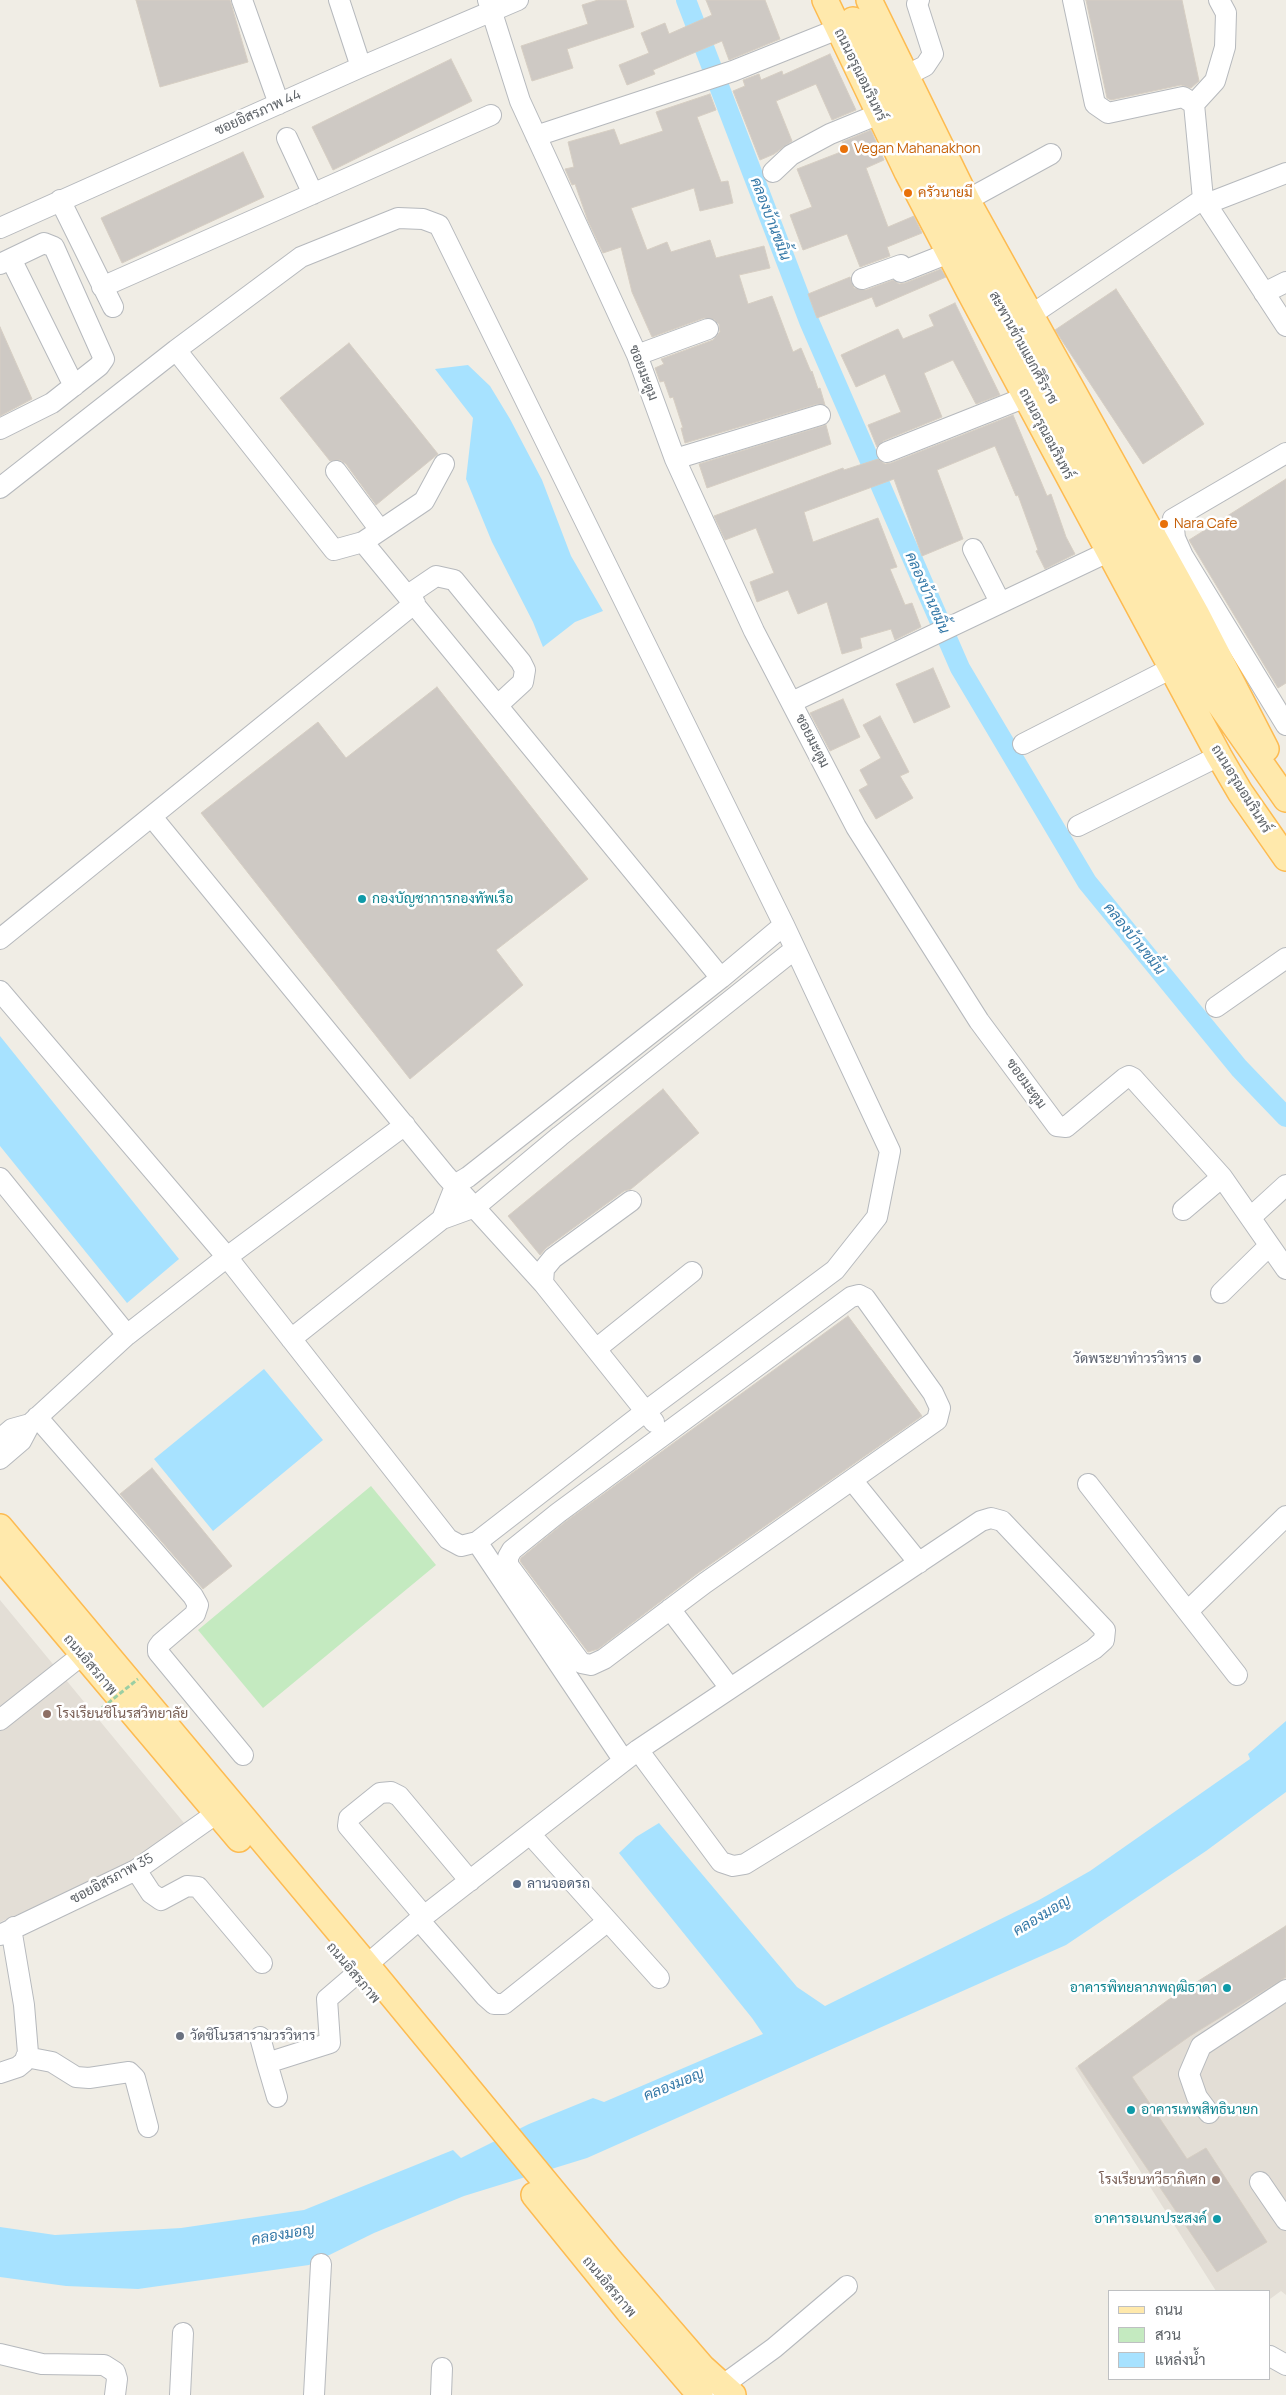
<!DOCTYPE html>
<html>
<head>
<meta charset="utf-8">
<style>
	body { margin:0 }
	#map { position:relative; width:1286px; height:2395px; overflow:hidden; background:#f0ede5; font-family:Manrope,Sarabun,sans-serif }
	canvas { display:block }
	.legend { position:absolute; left:1108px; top:2290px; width:162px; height:90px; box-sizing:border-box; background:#fff; border:1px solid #bec0c2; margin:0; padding:6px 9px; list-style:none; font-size:15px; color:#5d6267 }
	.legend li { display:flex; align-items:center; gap:10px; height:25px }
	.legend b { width:25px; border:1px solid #bec0c2 }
</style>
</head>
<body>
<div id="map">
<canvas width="1286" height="2395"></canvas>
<ul class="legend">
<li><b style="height:6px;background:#ffe9ac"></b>ถนน</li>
<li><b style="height:14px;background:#c4eac0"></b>สวน</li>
<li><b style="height:14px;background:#a7e2ff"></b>แหล่งน้ำ</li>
</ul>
</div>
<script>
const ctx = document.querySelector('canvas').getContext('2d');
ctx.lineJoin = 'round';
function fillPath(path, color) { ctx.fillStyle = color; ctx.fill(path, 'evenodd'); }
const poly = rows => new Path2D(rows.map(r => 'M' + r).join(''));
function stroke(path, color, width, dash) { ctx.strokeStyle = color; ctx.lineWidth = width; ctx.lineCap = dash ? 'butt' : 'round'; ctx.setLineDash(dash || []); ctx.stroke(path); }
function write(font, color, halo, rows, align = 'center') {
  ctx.font = font + ' Manrope,Sarabun,sans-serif'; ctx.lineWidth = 5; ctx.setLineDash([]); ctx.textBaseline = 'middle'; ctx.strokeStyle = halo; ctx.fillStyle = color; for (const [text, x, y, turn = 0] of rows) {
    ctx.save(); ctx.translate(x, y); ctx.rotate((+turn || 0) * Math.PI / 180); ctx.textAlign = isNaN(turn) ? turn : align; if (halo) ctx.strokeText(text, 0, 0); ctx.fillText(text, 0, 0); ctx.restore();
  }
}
const education = poly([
	[0,1600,189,1829,116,1873,0,1922],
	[1286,1925,1286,2295,1281,2291,1270,2299,1270,2291,1216,2291,1075,2068]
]);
const green = poly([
	[371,1486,436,1565,263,1708,198,1630]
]);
const water = poly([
	[468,365,490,386,510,419,542,480,571,556,603,611,575,622,543,647,533,622,492,542,466,479,473,418,435,369],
	[0,1036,179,1259,127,1303,0,1146],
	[264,1369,323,1440,213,1531,154,1459],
	[1286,1721,1286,1792,1206,1851,1066,1945,587,2158,464,2196,374,2233,309,2265,138,2289,66,2286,0,2277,0,2227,55,2235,181,2228,304,2210,453,2150,461,2158,529,2124,593,2098,604,2102,763,2034,752,2018,619,1853,636,1837,659,1823,797,1987,825,2006,1039,1900,1090,1871,1250,1759,1248,1754]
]);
const canal = poly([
	[686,0,809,321,960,668,1087,882,1239,1068,1286,1117]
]);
const building = poly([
	[136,0,230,0,248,62,160,87,136,0],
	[598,0,626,0,634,27,567,49,573,68,532,81,521,46,588,24,582,5,598,0],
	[706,0,765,0,780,39,729,60,722,41,653,70,655,74,627,85,619,65,649,53,641,33,665,23,669,34,712,15,706,0],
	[1086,0,1182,0,1199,81,1191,88,1181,85,1111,100,1107,98,1086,0],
	[830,54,856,110,832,120,816,84,776,101,792,141,774,154,760,160,733,91,745,86,743,80,759,74,761,80,782,71,783,75,830,54],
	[451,59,472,101,333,170,312,127,451,59],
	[710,94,716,110,697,117,721,182,728,181,733,203,700,211,694,188,631,208,647,250,667,242,671,252,710,240,716,258,764,246,770,268,739,275,748,304,772,296,793,352,801,348,811,372,812,371,818,389,820,388,825,405,817,404,685,443,681,428,683,428,673,397,670,398,664,381,660,382,655,368,664,364,661,359,713,340,720,332,719,324,715,320,704,318,652,337,632,292,621,247,603,253,588,221,575,184,572,185,565,169,574,167,568,142,614,129,620,145,663,131,656,112,710,94],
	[871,130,884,160,866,168,888,227,914,216,922,233,887,247,890,256,860,267,847,234,803,250,790,215,812,207,797,169,846,150,842,142,871,130],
	[243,152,264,197,122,263,101,218,243,152],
	[941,269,946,277,876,307,872,297,817,318,808,294,850,277,854,288,866,290,893,280,899,284,905,283,941,269],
	[1116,289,1204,424,1143,464,1055,330,1116,289],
	[955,303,1000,395,976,404,953,360,924,373,942,417,883,441,877,447,868,425,901,412,885,374,856,387,841,355,898,329,903,339,934,326,929,315,955,303],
	[0,327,32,399,0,416,0,327],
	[349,343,438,454,376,505,346,464,340,460,330,461,280,398,349,343],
	[1013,415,1047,496,1051,494,1066,537,1075,554,1045,569,1036,551,1038,550,1018,495,1016,496,995,446,937,470,963,539,922,556,894,479,804,512,813,542,878,518,897,567,890,569,905,605,912,603,921,627,895,640,891,629,860,638,862,648,842,654,827,602,798,614,788,590,757,602,750,582,774,573,756,528,725,540,714,516,843,468,844,470,878,459,885,464,891,463,1013,415],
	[826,425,831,444,707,488,699,464,826,425],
	[1286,479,1286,683,1278,688,1189,540,1286,479],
	[933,668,950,707,914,723,896,684,933,668],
	[437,687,588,879,496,950,523,985,410,1079,201,813,318,722,346,758,437,687],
	[843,699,860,737,830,751,810,713,843,699],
	[880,716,909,772,900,776,913,798,876,819,859,790,868,785,860,770,881,758,863,725,880,716],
	[663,1089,699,1133,631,1189,624,1191,546,1248,540,1255,508,1216,663,1089],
	[848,1316,922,1416,698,1573,598,1649,588,1652,520,1561,521,1558,565,1522,848,1316],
	[152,1468,232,1566,203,1589,120,1494,152,1468],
	[1286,1926,1286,1977,1190,2036,1132,2077,1187,2159,1206,2148,1267,2242,1217,2272,1078,2066,1168,2000,1286,1926]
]);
const minor = poly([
	[242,0,279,104],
	[339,0,361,67],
	[488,0,520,101,637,355,675,459,754,631,856,827,979,1021,1057,1126,1066,1127,1125,1078,1129,1076,1133,1078,1222,1177,1286,1269],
	[1073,0,1095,104,1108,113,1183,97,1194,104,1203,199,1286,326],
	[905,76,925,66,933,54,917,4,919,0],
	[1194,104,1215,81,1225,47,1226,13,1219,0],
	[536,136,733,71,838,29],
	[287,138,313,194],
	[773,172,791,155,830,134,879,114],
	[60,200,113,307],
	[967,200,1051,154],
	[1206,204,1286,173],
	[0,228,361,67,518,0],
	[11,259,74,386],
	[0,264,44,243,54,247,104,359,99,366,52,403,0,429],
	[862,279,901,265,901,272,949,253],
	[102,287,491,115],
	[1264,293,1286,282],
	[1031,315,1203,199],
	[176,350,334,550,363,542],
	[637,355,708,329],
	[887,452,1026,397],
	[1286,453,1173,519,1175,538,1183,556,1286,725],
	[675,459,820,415],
	[444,464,424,501,363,542,721,978],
	[336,471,380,530],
	[0,488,176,350,301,257,398,218,423,219,439,225,784,925,890,1151,877,1217,835,1270,646,1411,477,1542,461,1546,448,1539,227,1257,0,991],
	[973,549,1000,602],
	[408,595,436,576,454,580,521,662,525,670,523,682,498,705],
	[792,702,1110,551],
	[1023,744,1172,668],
	[152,817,446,1176,543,1283],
	[1078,826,1219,756],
	[0,939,415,603],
	[1216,1007,1286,958],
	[0,1178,127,1335],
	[631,1201,553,1258,544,1269,543,1283,654,1422],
	[1183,1210,1222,1177],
	[1251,1217,1286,1185],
	[442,1219,456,1184,468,1177,721,978,784,925],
	[1221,1293,1269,1246],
	[859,1295,865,1298,933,1393,940,1408,937,1420,705,1583,604,1659,591,1665,581,1663,508,1565,508,1557,512,1550,558,1513,851,1297,859,1295],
	[291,1339,442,1219,475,1207,560,1136,795,949],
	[596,1349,692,1272],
	[37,1417,193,1596,198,1605,195,1614,161,1643,158,1647,158,1652,243,1755],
	[0,1439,12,1429,30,1424],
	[0,1459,21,1441,30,1424,127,1335,227,1257,405,1125],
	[852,1480,919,1563],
	[1088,1484,1237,1675],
	[477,1542,624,1761],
	[670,1609,730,1688],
	[1188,1611,1286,1516],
	[0,1720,82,1655],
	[530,1834,659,1978],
	[136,1870,151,1893,161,1900,187,1886,198,1887,262,1963],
	[424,1916,348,1826,349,1818,380,1793,391,1792,399,1796,470,1881],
	[419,1920,485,1996,494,2004,504,2004,608,1921],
	[0,1935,136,1870,217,1813],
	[260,2037,267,2063,330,2043,327,1999,419,1920,638,1750,981,1521,991,1518,1002,1521,1105,1630,1104,1640,1094,1649,745,1864,733,1866,721,1862,638,1750],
	[26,2057,52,2062,76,2077,89,2078,129,2072,135,2078,148,2127],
	[267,2063,277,2097],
	[0,2073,18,2067,24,2062,28,2053,24,2005,12,1934,14,1927],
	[1209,2113,1197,2097,1189,2074,1201,2046,1286,1990],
	[1260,2182,1286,2220],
	[0,2354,42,2364,104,2365,115,2372,117,2379,115,2395],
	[1270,2356,1286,2365],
	[712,2393,774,2348,847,2286],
	[180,2395,183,2333],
	[314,2395,321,2264],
	[441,2395,442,2368]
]);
const major = poly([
	[825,0,907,172,969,291,1219,756,1240,792,1286,858],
	[869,0,967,200,1196,613,1266,749],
	[853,20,1003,313,1211,692,1286,799],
	[0,1527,366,1964,613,2264,702,2367,733,2395],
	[0,1556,239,1839],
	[534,2195,628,2311,700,2395]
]);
const pathBridge = poly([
	[102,1708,138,1679]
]);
const markers = [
	[844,149,5,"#e8710a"],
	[908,193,5,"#e8710a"],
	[1164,524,5,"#e8710a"],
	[362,899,5,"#0f9aa8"],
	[1197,1359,5,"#6b7280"],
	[47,1714,5,"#8d6e63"],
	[517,1884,5,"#5c6f8a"],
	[1227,1988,5,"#0f9aa8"],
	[180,2036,5,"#6b7280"],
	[1131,2110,5,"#0f9aa8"],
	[1216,2180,5,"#8d6e63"],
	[1217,2219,5,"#0f9aa8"]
];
const streetNames = [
	["ถนนอรุณอมรินทร์",860,75,64],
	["ซอยอิสรภาพ 44",258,113,-24],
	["สะพานข้ามแยกศิริราช",1023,348,61],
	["ซอยมะตูม",643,373,69],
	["ถนนอรุณอมรินทร์",1046,434,62],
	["ซอยมะตูม",812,741,63],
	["ถนนอรุณอมรินทร์",1241,789,58],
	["ซอยมะตูม",1026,1084,54],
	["ถนนอิสรภาพ",90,1665,50],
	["ซอยอิสรภาพ 35",112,1879,-28],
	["ถนนอิสรภาพ",353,1973,50],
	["ถนนอิสรภาพ",609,2287,50]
];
const foodNames = [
	["Vegan Mahanakhon",854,149],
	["ครัวนายมี",918,193],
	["Nara Cafe",1174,524]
];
const cultureNames = [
	["กองบัญชาการกองทัพเรือ",372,899],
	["อาคารพิทยลาภพฤฒิธาดา",1217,1988,"right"],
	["อาคารเทพสิทธินายก",1141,2110],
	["อาคารอเนกประสงค์",1207,2219,"right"]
];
const worshipNames = [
	["วัดพระยาทําวรวิหาร",1187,1359],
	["วัดชิโนรสารามวรวิหาร",190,2036,"left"]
];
const educationNames = [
	["โรงเรียนชิโนรสวิทยาลัย",57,1714],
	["โรงเรียนทวีธาภิเศก",1206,2180,"right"]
];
const serviceNames = [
	["ลานจอดรถ",527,1884]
];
const waterNames = [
	["คลองบ้านขมิ้น",770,219,69],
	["คลองบ้านขมิ้น",927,593,66],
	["คลองบ้านขมิ้น",1134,939,51],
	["คลองมอญ",1042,1916,-31],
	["คลองมอญ",674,2085,-22],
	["คลองมอญ",283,2235,-10]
];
fillPath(education, '#e3ded6');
fillPath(green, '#c4eac0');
fillPath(water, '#a7e2ff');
stroke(canal, '#a7e2ff', 20);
fillPath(building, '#cec9c4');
stroke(building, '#d6cec3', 1);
stroke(minor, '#b6b9bd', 22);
stroke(major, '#fdbb51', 28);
stroke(minor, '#fff', 20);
stroke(major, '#ffe9ac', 25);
stroke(pathBridge, '#9acea3', 3, [5, 2.5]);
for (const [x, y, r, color] of markers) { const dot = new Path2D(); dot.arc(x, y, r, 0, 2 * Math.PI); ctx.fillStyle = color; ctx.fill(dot); stroke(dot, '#fff', 2); }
write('14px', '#5d6267', '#fff', streetNames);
write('14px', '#c56008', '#fff', foodNames, 'left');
write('14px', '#0d838f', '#fff', cultureNames, 'left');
write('14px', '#5b616d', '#fff', worshipNames, 'right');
write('14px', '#785e54', '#fff', educationNames, 'left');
write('14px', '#4e5e75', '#fff', serviceNames, 'left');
write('italic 15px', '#3579a8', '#fff', waterNames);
</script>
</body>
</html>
